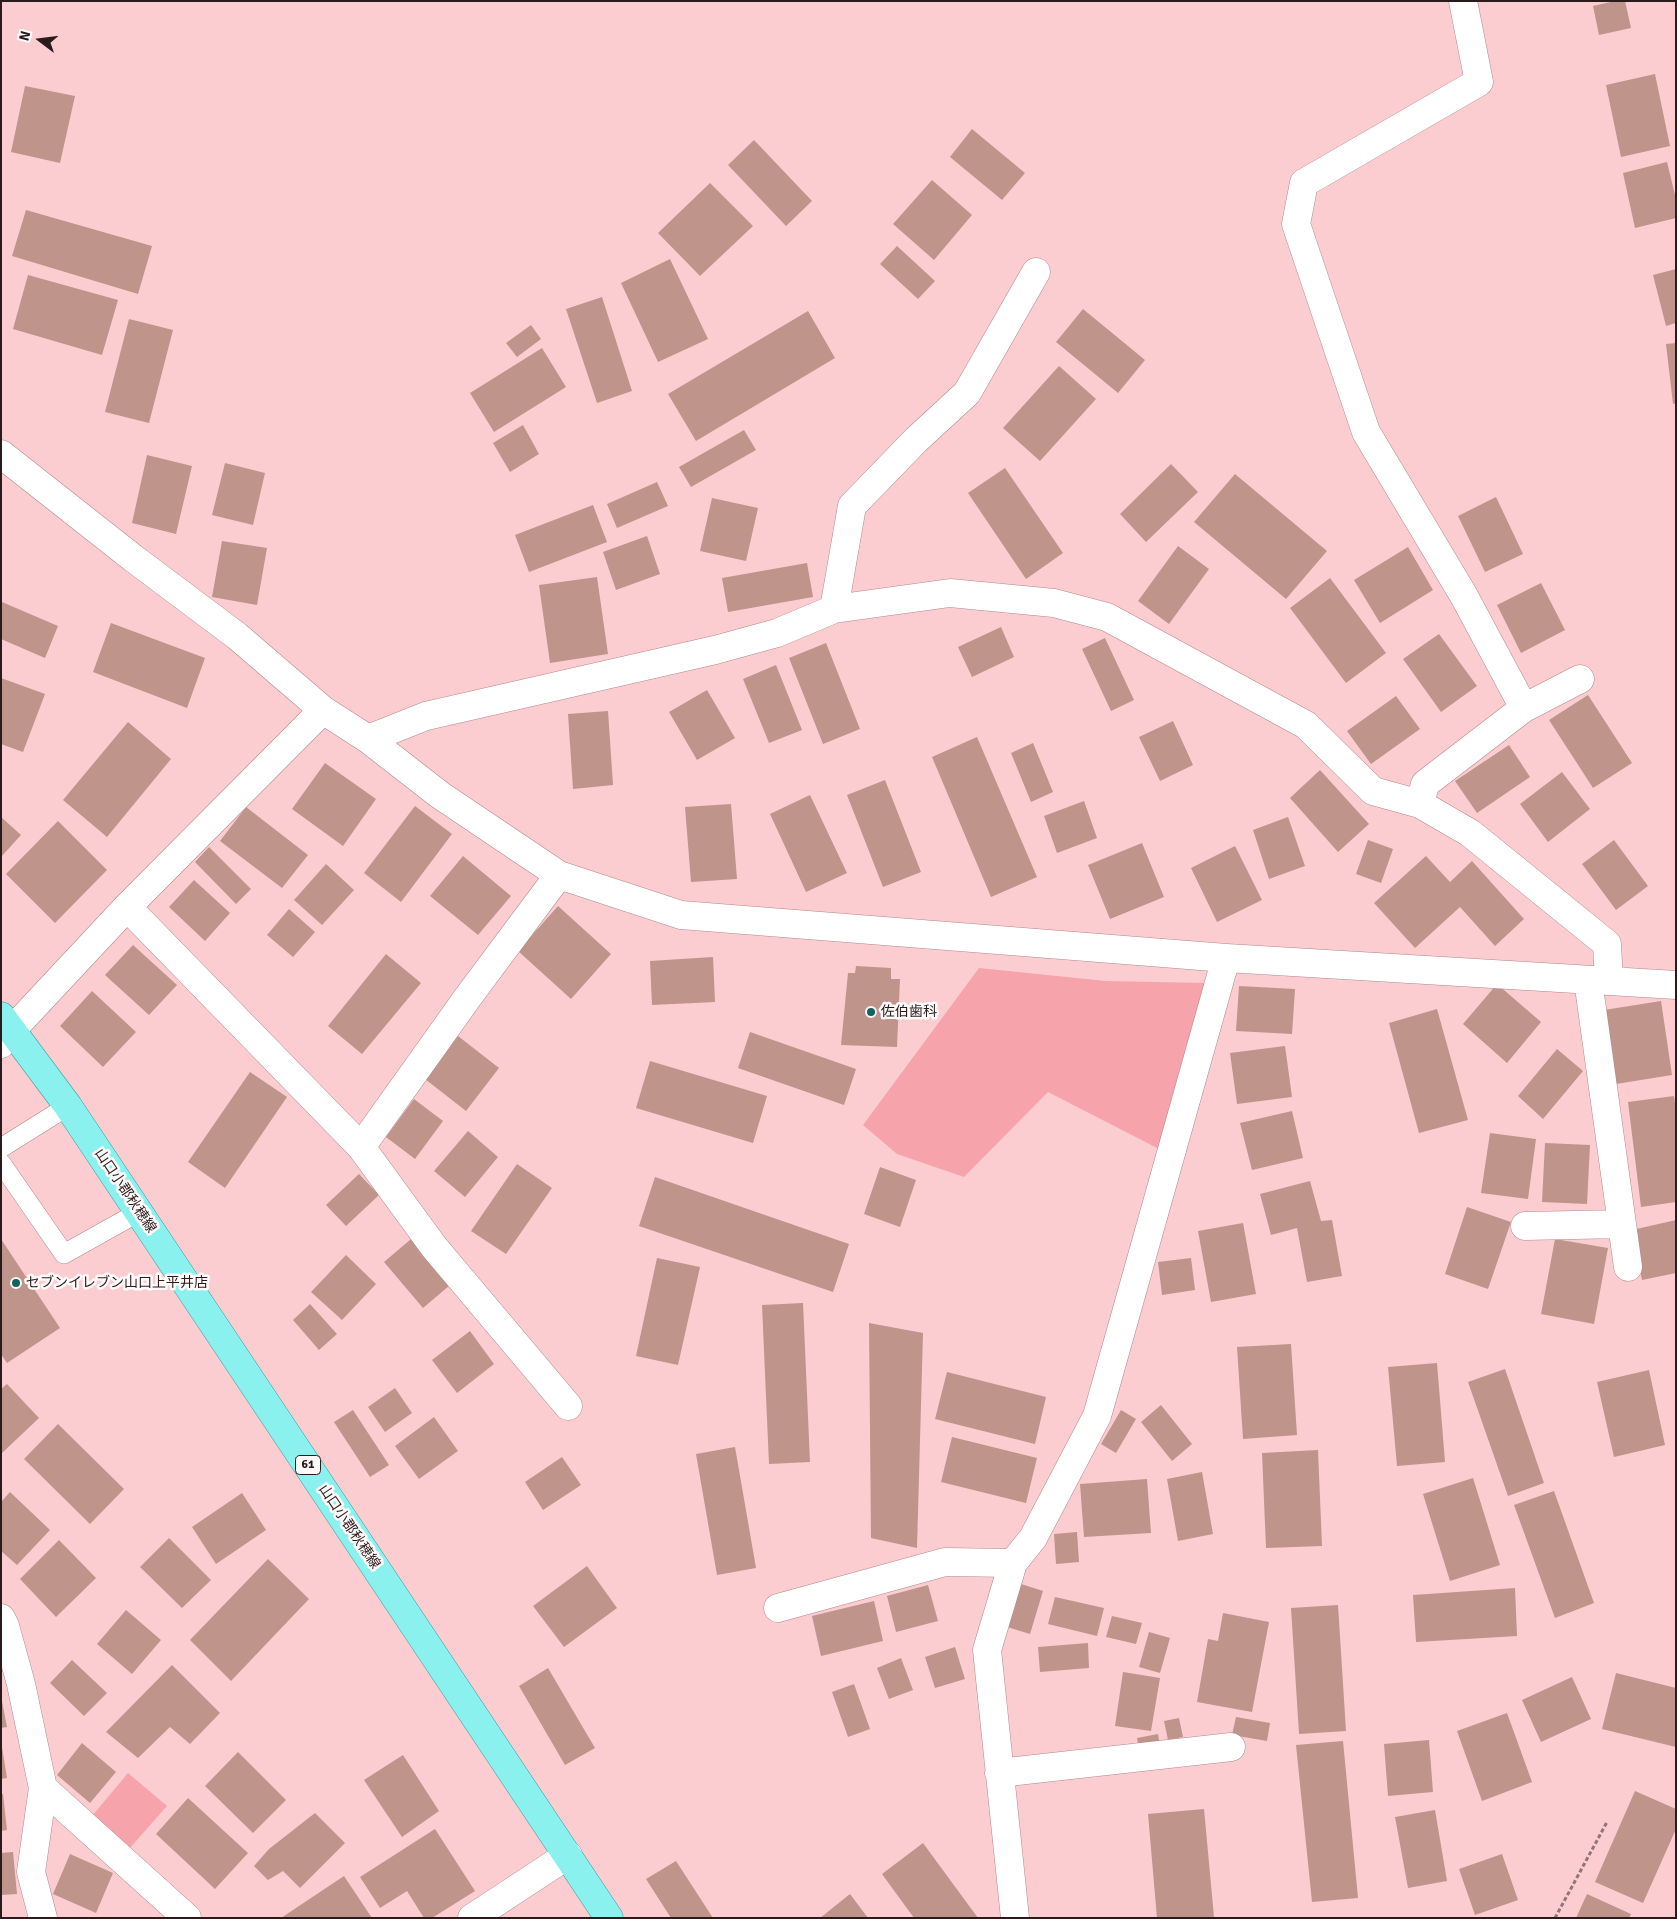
<!DOCTYPE html>
<html>
<head>
<meta charset="utf-8">
<style>
	body { margin:0 }
	#map { position:relative; width:1677px; height:1919px; overflow:hidden; background:#fbcdd1; font-family:Signika,sans-serif }
	canvas { display:block }
	.frame { position:absolute; inset:0; border:2px solid #2a1a1c; pointer-events:none }
	.north { position:absolute; left:15px; top:15px; width:50px; height:50px; -webkit-text-stroke:4px #fffafa; paint-order:stroke; rotate:285deg; font-size:14px; font-weight:700; line-height:20px; text-align:center; color:#2a1a1c }
	.north::after { content:''; display:block; margin:auto; width:18px; height:22px; background:#2a1a1c; clip-path:polygon(50% 0,100% 100%,50% 72%,0 100%) }
</style>
</head>
<body>
<div id="map">
<canvas width="1677" height="1919"></canvas>
<div class="frame"></div>
<div class="north">N</div>
</div>
<script>
const ctx = document.querySelector('canvas').getContext('2d');
ctx.lineJoin = 'round';
function fillPath(path, color) { ctx.fillStyle = color; ctx.fill(path, 'evenodd'); }
const poly = rows => new Path2D(rows.map(r => 'M' + r).join(''));
function stroke(path, color, width, dash) { ctx.strokeStyle = color; ctx.lineWidth = width; ctx.lineCap = dash ? 'butt' : 'round'; ctx.setLineDash(dash || []); ctx.stroke(path); }
function write(font, color, halo, rows, align = 'center') {
  ctx.font = font + ' Signika,"Noto Sans JP",sans-serif'; ctx.lineWidth = 5; ctx.setLineDash([]); ctx.textBaseline = 'middle'; ctx.strokeStyle = halo; ctx.fillStyle = color; for (const [text, x, y, turn = 0] of rows) {
    ctx.save(); ctx.translate(x, y); ctx.rotate((+turn || 0) * Math.PI / 180); ctx.textAlign = isNaN(turn) ? turn : align; if (halo) ctx.strokeText(text, 0, 0); ctx.fillText(text, 0, 0); ctx.restore();
  }
}
const green = poly([
	[979,968,1106,981,1207,983,1159,1149,1048,1092,964,1177,897,1154,863,1125],
	[128,1773,167,1806,129,1849,92,1816]
]);
const building = poly([
	[1615,1,1625,1,1631,28,1599,35,1593,6],
	[1655,74,1670,146,1621,157,1606,85],
	[25,86,75,96,60,163,11,152],
	[972,129,1025,173,1002,200,950,157],
	[754,140,812,201,786,226,728,165],
	[1667,162,1676,199,1676,218,1635,228,1623,173],
	[932,180,972,215,934,260,893,224],
	[710,183,753,226,700,276,658,233],
	[26,210,152,246,138,294,12,256],
	[897,246,935,281,918,299,880,264],
	[670,259,708,339,658,362,621,283],
	[1676,269,1676,323,1666,326,1653,275],
	[28,275,118,300,102,355,13,329],
	[602,297,632,391,597,403,566,309],
	[1083,309,1145,360,1118,393,1056,342],
	[808,311,835,358,696,441,668,394],
	[129,319,173,330,149,423,105,412],
	[531,325,541,339,517,357,506,343],
	[1676,343,1676,403,1673,404,1666,344],
	[542,348,566,387,494,432,470,393],
	[1059,366,1096,399,1040,461,1003,428],
	[523,425,539,454,510,472,493,443],
	[744,430,756,450,691,487,679,467],
	[147,455,192,466,176,534,132,523],
	[225,463,265,473,253,525,212,515],
	[1171,464,1198,492,1146,542,1120,514],
	[1005,468,1063,553,1026,579,968,493],
	[1235,474,1327,551,1286,599,1194,522],
	[657,482,668,506,617,528,607,504],
	[1496,497,1523,554,1485,572,1458,516],
	[712,498,758,508,746,561,700,551],
	[593,505,607,542,529,572,515,535],
	[647,536,660,574,616,590,603,552],
	[222,541,267,548,257,605,212,597],
	[1178,546,1209,569,1169,624,1138,601],
	[1408,547,1433,590,1380,623,1354,580],
	[807,563,813,597,728,612,722,578],
	[597,577,608,654,550,663,539,585],
	[1330,578,1386,653,1346,683,1290,608],
	[1541,583,1565,630,1521,653,1497,605],
	[2,602,58,626,45,658,1,639],
	[111,623,205,658,187,708,93,672],
	[1001,627,1014,657,972,677,958,647],
	[1439,634,1477,686,1441,712,1403,659],
	[1105,638,1134,700,1111,711,1082,649],
	[826,643,860,729,823,744,789,658],
	[776,665,802,730,769,743,743,679],
	[1,678,45,694,23,752,1,744],
	[707,690,735,738,697,760,669,712],
	[1588,695,1632,763,1593,788,1549,720],
	[1396,696,1420,729,1371,764,1347,731],
	[608,711,613,785,573,789,568,714],
	[1173,721,1193,765,1160,781,1139,737],
	[128,722,171,759,107,837,63,800],
	[977,737,1037,877,991,897,932,757],
	[1033,743,1053,792,1031,802,1011,753],
	[1509,745,1530,777,1477,813,1455,781],
	[325,763,376,799,343,846,292,809],
	[1320,770,1369,824,1338,852,1290,798],
	[1562,772,1590,809,1548,842,1520,804],
	[885,780,921,872,883,887,847,795],
	[810,795,847,873,806,892,770,814],
	[1084,801,1097,838,1057,853,1044,816],
	[731,804,737,879,691,882,685,807],
	[415,806,452,834,401,902,364,873],
	[246,807,308,855,282,888,220,841],
	[1,817,21,835,1,857],
	[1288,817,1305,866,1269,879,1253,830],
	[58,821,107,870,55,923,6,874],
	[1368,840,1393,849,1381,883,1356,874],
	[1614,840,1648,886,1616,910,1582,864],
	[1142,843,1164,897,1110,919,1088,865],
	[1235,846,1262,900,1217,922,1191,868],
	[209,847,251,889,236,904,195,862],
	[463,856,511,896,478,935,430,896],
	[1426,856,1450,882,1472,861,1524,919,1495,946,1460,907,1415,948,1374,903],
	[326,864,354,890,322,925,294,900],
	[194,880,230,913,205,941,169,907],
	[558,906,611,954,571,999,518,951],
	[289,909,315,932,293,957,267,935],
	[133,945,177,985,149,1015,105,975],
	[386,954,421,983,362,1054,328,1026],
	[713,957,715,1002,652,1005,650,961],
	[856,966,891,968,891,979,900,979,897,1047,841,1045,848,973,855,973],
	[1497,984,1541,1022,1507,1063,1463,1024],
	[1239,986,1295,989,1292,1034,1236,1031],
	[92,991,136,1032,103,1067,60,1026],
	[1661,1001,1672,1075,1616,1084,1604,1010],
	[1437,1009,1468,1120,1419,1133,1389,1023],
	[750,1032,856,1069,844,1105,738,1068],
	[458,1036,499,1068,466,1111,425,1079],
	[1285,1046,1292,1097,1237,1104,1230,1053],
	[1557,1049,1583,1071,1543,1119,1518,1096],
	[650,1061,767,1096,753,1143,636,1108],
	[250,1072,287,1097,225,1188,188,1162],
	[1674,1096,1676,1110,1676,1202,1641,1207,1628,1102],
	[414,1099,443,1121,415,1159,386,1137],
	[1292,1111,1303,1158,1252,1170,1240,1123],
	[468,1131,498,1157,465,1197,434,1171],
	[1490,1133,1536,1139,1528,1199,1481,1193],
	[1545,1143,1590,1145,1587,1204,1542,1202],
	[517,1164,552,1188,506,1254,471,1231],
	[880,1167,916,1180,900,1227,864,1214],
	[359,1174,379,1195,346,1226,326,1205],
	[655,1177,849,1244,833,1292,639,1226],
	[1310,1181,1321,1221,1332,1220,1342,1276,1307,1282,1297,1228,1271,1235,1260,1194],
	[1467,1207,1511,1222,1488,1289,1445,1274],
	[1676,1220,1676,1273,1642,1280,1632,1230],
	[1243,1223,1256,1294,1211,1302,1198,1231],
	[417,1234,456,1280,423,1308,384,1262],
	[1,1239,60,1328,7,1363,1,1354],
	[1555,1239,1608,1248,1594,1324,1541,1314],
	[346,1255,376,1284,342,1320,311,1292],
	[657,1258,700,1267,678,1365,636,1356],
	[1191,1258,1195,1290,1162,1295,1158,1262],
	[803,1303,810,1462,769,1464,762,1305],
	[310,1304,337,1334,319,1350,293,1320],
	[869,1323,923,1333,917,1548,871,1538],
	[470,1331,494,1364,457,1393,432,1360],
	[1291,1344,1297,1435,1243,1439,1237,1347],
	[1437,1363,1445,1462,1397,1466,1388,1367],
	[1505,1369,1544,1483,1508,1496,1468,1382],
	[1649,1370,1665,1445,1614,1457,1597,1382],
	[947,1372,1046,1397,1035,1444,935,1419],
	[7,1384,39,1418,1,1454,1,1389],
	[395,1388,412,1413,385,1432,368,1407],
	[1161,1405,1192,1444,1172,1461,1141,1422],
	[353,1410,389,1465,370,1477,334,1422],
	[1121,1410,1136,1419,1116,1453,1101,1444],
	[434,1417,458,1451,419,1479,395,1446],
	[58,1424,124,1489,90,1524,24,1459],
	[952,1437,1037,1458,1026,1503,941,1482],
	[735,1447,756,1568,717,1575,696,1454],
	[1318,1450,1322,1546,1266,1548,1262,1453],
	[562,1457,581,1485,543,1510,525,1482],
	[1202,1472,1213,1534,1178,1541,1167,1479],
	[1473,1478,1500,1565,1450,1581,1423,1494],
	[1147,1479,1151,1533,1084,1537,1080,1484],
	[1554,1491,1594,1603,1555,1618,1514,1505],
	[10,1492,50,1530,17,1565,1,1551,1,1502],
	[242,1493,266,1530,216,1564,192,1527],
	[1077,1532,1079,1562,1056,1564,1054,1534],
	[169,1538,211,1580,182,1608,140,1567],
	[59,1540,96,1578,56,1617,20,1579],
	[268,1559,309,1599,231,1681,190,1640],
	[587,1566,617,1608,564,1647,533,1606],
	[1018,1583,1043,1591,1030,1634,1004,1626],
	[928,1585,938,1621,896,1632,887,1596],
	[1515,1588,1517,1636,1416,1642,1413,1595],
	[1055,1597,1104,1608,1097,1636,1048,1624],
	[874,1601,883,1641,821,1656,812,1616],
	[1338,1605,1346,1731,1299,1734,1291,1608],
	[126,1610,161,1640,132,1674,97,1644],
	[1223,1613,1269,1622,1252,1712,1197,1702,1208,1639,1218,1641],
	[1112,1616,1142,1623,1136,1644,1106,1637],
	[1149,1632,1170,1638,1160,1673,1139,1667],
	[1088,1643,1089,1668,1040,1672,1038,1647],
	[955,1647,965,1679,935,1688,925,1657],
	[901,1658,913,1690,889,1699,877,1668],
	[72,1660,107,1693,84,1716,50,1683],
	[172,1665,220,1713,190,1744,170,1727,138,1758,106,1732],
	[548,1668,595,1748,565,1765,519,1686],
	[1123,1672,1160,1678,1151,1731,1115,1726],
	[1616,1673,1676,1688,1676,1747,1602,1729],
	[1572,1677,1591,1719,1541,1742,1522,1700],
	[854,1684,870,1729,848,1737,832,1692],
	[1,1696,7,1727,1,1728],
	[1507,1713,1532,1782,1482,1801,1457,1731],
	[1236,1717,1270,1723,1267,1741,1232,1735],
	[1179,1718,1183,1737,1168,1740,1164,1721],
	[1158,1734,1160,1747,1139,1750,1137,1738],
	[1429,1740,1433,1792,1388,1796,1384,1744],
	[1,1741,7,1778,1,1779],
	[1343,1741,1358,1898,1312,1902,1296,1745],
	[82,1743,116,1772,90,1803,57,1775],
	[238,1752,286,1800,253,1833,205,1786],
	[403,1755,439,1811,402,1837,364,1780],
	[1635,1791,1676,1809,1676,1829,1643,1903,1595,1882],
	[1,1794,3,1794,7,1830,1,1831],
	[188,1798,248,1853,215,1889,156,1834],
	[1204,1809,1214,1917,1157,1918,1148,1814],
	[1435,1810,1447,1881,1408,1888,1395,1817],
	[315,1813,345,1843,300,1888,283,1871,268,1880,254,1866,269,1849],
	[435,1829,475,1891,432,1918,424,1918,407,1891,380,1908,360,1877],
	[923,1843,978,1918,914,1918,882,1874],
	[13,1852,17,1894,1,1895,1,1853],
	[70,1854,113,1873,96,1913,53,1894],
	[1502,1854,1518,1900,1475,1915,1459,1869],
	[676,1861,713,1918,671,1918,646,1879],
	[344,1876,372,1918,281,1918],
	[850,1894,868,1918,820,1918],
	[1587,1894,1631,1914,1629,1918,1576,1918]
]);
const path = poly([
	[1555,1918,1607,1822]
]);
const lane = poly([
	[1,1148,68,1106],
	[1,1163,64,1254,139,1212]
]);
const street = poly([
	[1463,1,1479,82,1304,183,1296,224,1366,432,1464,596,1524,708],
	[1,454,133,558,237,636,323,710,368,739,440,795,559,875,681,915,1226,958,1676,985],
	[834,609,852,506,916,440,967,393,1036,272],
	[368,739,426,716,715,650,777,633,834,609,950,593,1054,603,1107,617,1306,725,1373,791,1420,804,1470,833,1607,944,1609,981],
	[1420,804,1425,784,1524,708,1580,679],
	[127,907,361,1147,468,997,559,875],
	[1588,980,1628,1267],
	[1,1044,11,1031,127,907,323,710],
	[361,1147,434,1247,568,1406],
	[1525,1226,1622,1224],
	[778,1608,945,1562,1013,1563],
	[1,1618,5,1626,21,1684,43,1788,31,1872,43,1918],
	[999,1773,1231,1747],
	[43,1788,187,1918],
	[472,1918,568,1855],
	[1015,1918,987,1650,1013,1563,1033,1538,1097,1416,1226,958]
]);
const primary = poly([
	[1,1016,68,1106,609,1918]
]);
const markers = [
	[871,1012,5,"#126260"],
	[16,1283,5,"#126260"]
];
const shields = [
	[308,1465,25]
];
const shieldNames = [
	["61",308,1465]
];
const poiNames = [
	["佐伯歯科",881,1012],
	["セブンイレブン山口上平井店",26,1283]
];
const streetNames = [
	["山口小郡秋穂線",125,1191,56],
	["山口小郡秋穂線",349,1527,56]
];
fillPath(green, '#f6a3ac');
fillPath(building, '#be948b');
stroke(lane, '#b2878b', 20);
stroke(street, '#b2878b', 29);
stroke(primary, '#379f9d', 29);
stroke(path, '#937477', 3, [4, 2.5]);
stroke(lane, '#fff', 19);
stroke(street, '#fff', 28);
stroke(primary, '#8bf1ee', 28);
for (const [x, y, r, color] of markers) { const dot = new Path2D(); dot.arc(x, y, r, 0, 2 * Math.PI); ctx.fillStyle = color; ctx.fill(dot); stroke(dot, '#fffafa', 2); }
for (const [x, y, w] of shields) { const box = new Path2D(); box.roundRect(x - w / 2, y - 9.5, w, 19, 4); ctx.fillStyle = '#fffafa'; ctx.fill(box); stroke(box, '#2a1a1c', 1); }
write('bold 12px', '#2a1a1c', null, shieldNames);
write('14px', '#2a1a1c', '#fffafa', poiNames, 'left');
write('14px', '#2a1a1c', '#fffafa', streetNames);
</script>
</body>
</html>
